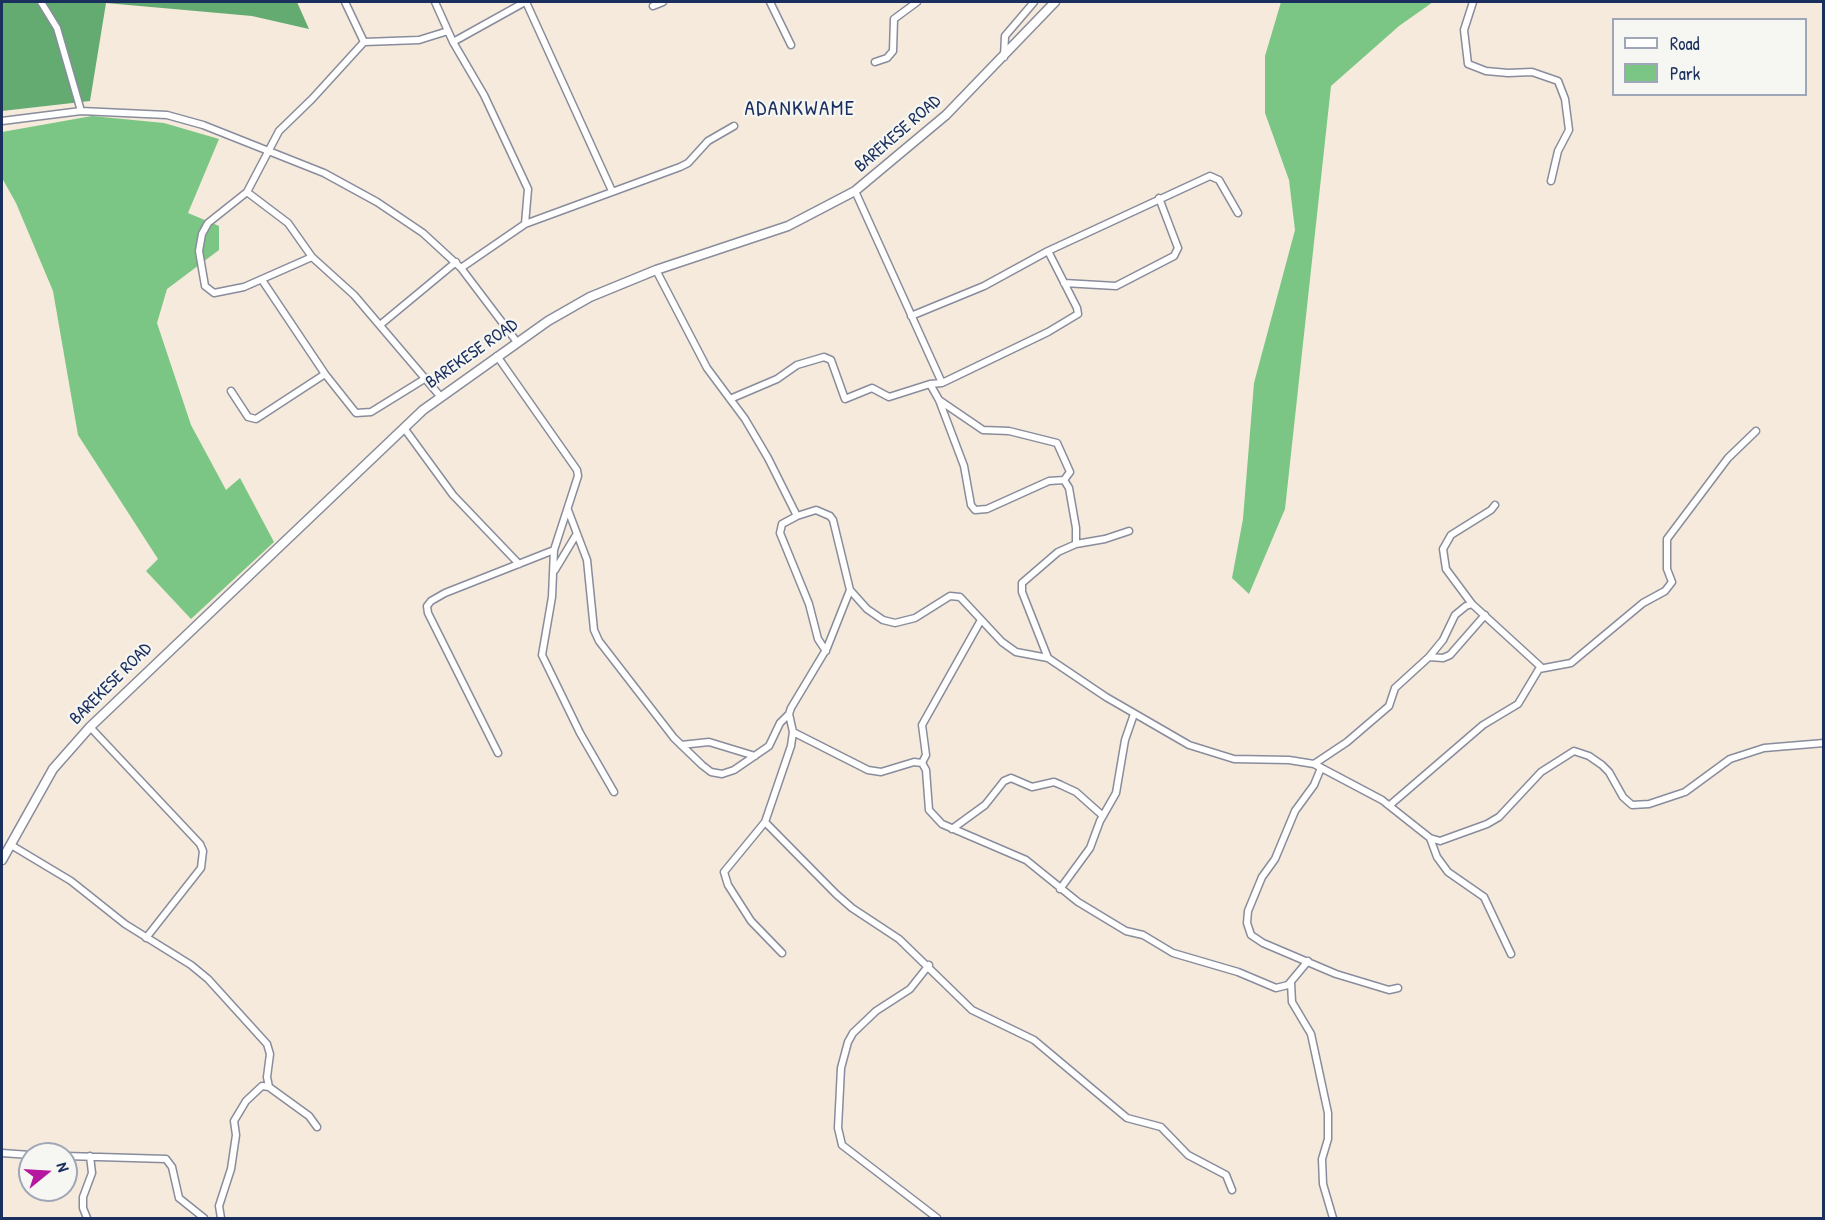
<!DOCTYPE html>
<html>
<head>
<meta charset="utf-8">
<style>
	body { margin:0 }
	#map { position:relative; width:1825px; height:1220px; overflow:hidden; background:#f5eadb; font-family:"Patrick Hand",sans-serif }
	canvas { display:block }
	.frame { position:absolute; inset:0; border:3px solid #1b2f5e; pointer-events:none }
	.legend { position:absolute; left:1612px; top:18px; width:195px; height:78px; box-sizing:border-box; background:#f6f6f2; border:2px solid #9ea6b7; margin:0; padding:8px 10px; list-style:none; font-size:18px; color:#1b2f5e }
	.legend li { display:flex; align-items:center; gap:12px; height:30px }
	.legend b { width:30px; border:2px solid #9ea6b7 }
	.north { position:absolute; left:18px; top:1142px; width:60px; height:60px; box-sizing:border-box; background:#f6f6f2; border:2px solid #9ea6b7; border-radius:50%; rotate:72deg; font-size:16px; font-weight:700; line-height:24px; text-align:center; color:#1b2f5e }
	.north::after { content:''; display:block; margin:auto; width:21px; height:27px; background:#b5179e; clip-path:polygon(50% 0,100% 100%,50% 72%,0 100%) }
</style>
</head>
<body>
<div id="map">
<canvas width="1825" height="1220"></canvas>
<div class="frame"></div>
<ul class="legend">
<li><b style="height:8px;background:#fff"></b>Road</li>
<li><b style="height:16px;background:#7bc684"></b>Park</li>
</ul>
<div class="north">N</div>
</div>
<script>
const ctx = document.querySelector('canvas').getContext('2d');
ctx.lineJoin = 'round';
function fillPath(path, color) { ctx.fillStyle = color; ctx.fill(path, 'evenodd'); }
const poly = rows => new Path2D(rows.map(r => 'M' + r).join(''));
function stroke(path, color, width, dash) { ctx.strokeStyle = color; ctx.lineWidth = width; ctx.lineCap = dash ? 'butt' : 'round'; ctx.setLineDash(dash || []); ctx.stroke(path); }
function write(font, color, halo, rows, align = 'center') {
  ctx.font = font + ' "Patrick Hand",sans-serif'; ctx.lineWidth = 4.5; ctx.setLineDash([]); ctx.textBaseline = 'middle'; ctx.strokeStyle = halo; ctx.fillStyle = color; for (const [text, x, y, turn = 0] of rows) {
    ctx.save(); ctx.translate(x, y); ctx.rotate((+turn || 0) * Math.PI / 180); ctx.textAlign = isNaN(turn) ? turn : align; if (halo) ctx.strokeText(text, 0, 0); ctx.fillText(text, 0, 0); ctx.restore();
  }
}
const green = poly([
	[1281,2,1433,2,1399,26,1331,86,1285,509,1249,594,1232,578,1243,519,1254,383,1295,230,1289,180,1265,113,1265,56],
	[92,116,164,123,219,139,188,213,219,226,219,250,167,289,157,323,191,425,226,490,240,478,274,542,191,619,146,571,158,559,78,435,53,291,16,203,2,178,2,132]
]);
const forest = poly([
	[2,2,297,2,309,29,252,16,106,3,90,101,2,111]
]);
const street = poly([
	[41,2,57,28,81,111],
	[345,2,364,42],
	[435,2,453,42,484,95,528,189,525,224],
	[526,2,612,191],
	[770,2,791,45],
	[1473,2,1464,30,1468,64,1486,71,1508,73,1532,72,1558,81,1565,99,1569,130,1558,151,1551,181],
	[653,6,663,2],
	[453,42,525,2],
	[1004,57,1005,36,1034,2],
	[875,62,887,58,893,51,894,19,917,2],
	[2,121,81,111,167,115,203,125,324,173,377,202,423,233,461,268,517,342],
	[855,191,942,383],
	[247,192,288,223,312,257,354,295,440,396],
	[312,257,244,287,214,293,205,286,199,251,202,234,208,223,247,192,279,131,312,99,364,42,419,40,448,31],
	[461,268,525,224,680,167,688,163,708,141,734,126],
	[656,270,707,368,745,419,768,458,797,516,816,510,830,516,833,520,850,590,867,609,883,620,895,623,915,618,950,596,960,597,1002,642,1016,652,1048,658,1106,697,1189,745,1234,759,1289,760,1314,764,1382,800,1430,838,1440,841,1487,824,1499,817,1541,772,1574,751,1589,756,1602,765,1609,772,1623,797,1632,805,1649,804,1685,792,1730,759,1764,748,1824,743],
	[262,280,325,374,356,413,371,412,426,378],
	[1064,283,1116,286,1174,256,1178,248,1159,198],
	[911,316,984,286,1048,251,1210,176,1219,180,1238,213],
	[380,325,456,262],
	[497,356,577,470,578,476,554,550,552,597,542,655,580,733,614,792],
	[930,384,939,400,964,466,971,505,975,510,987,509,1049,481,1064,480],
	[231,391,248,417,256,419,325,374],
	[730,399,777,379,797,365,824,357,831,360,845,399,872,388,889,397,930,384,942,383,1048,332,1078,314,1077,308,1048,251],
	[939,400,983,430,1009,431,1057,443,1070,472,1064,480],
	[404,428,453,495,519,564],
	[1064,480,1069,488,1076,528,1076,544],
	[568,510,587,560,594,630,599,641,674,738,702,765,711,772,722,774,734,770,769,746,780,723,789,714],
	[797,516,782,524,780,533,809,604,818,639,826,651],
	[555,570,576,535],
	[1472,604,1446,569,1443,549,1451,535,1491,510,1495,505],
	[1429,657,1443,658,1450,655,1485,615],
	[1048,658,1022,592,1022,583,1058,552,1076,544,1105,539,1129,531],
	[90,727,200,844,203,851,201,868,146,938],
	[793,732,868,770,881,772,914,762,922,763,926,770,929,810,942,824,1026,860,1078,902,1126,931,1143,935,1173,953,1238,972,1276,988,1288,985,1308,961],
	[681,745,709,742,755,756],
	[498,753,428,613,427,606,431,601,445,593,554,550],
	[922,763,926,755,922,725,981,620],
	[1314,764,1347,742,1389,706,1395,688,1429,657,1443,640,1455,615,1466,606,1472,604,1542,668],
	[1321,768,1314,785,1295,811,1275,859,1262,877,1248,911,1247,923,1251,935,1263,943,1336,974,1389,990,1398,988],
	[1390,805,1483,725,1518,704,1539,669,1571,663,1643,603,1665,591,1672,582,1667,569,1667,539,1728,458,1756,431],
	[765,822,836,894,852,908,899,939,972,1010,1034,1040,1127,1118,1161,1127,1188,1155,1226,1175,1232,1190],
	[952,829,985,805,1004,781,1011,778,1032,787,1054,782,1061,785,1076,792,1103,816],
	[1430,838,1437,857,1448,872,1484,897,1511,954],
	[11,845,71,881,125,924,191,965,208,979,267,1044,270,1054,267,1077,269,1087,309,1116,317,1127],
	[1060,889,1090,848,1100,821,1116,793,1125,740,1134,714],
	[782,953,751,921,728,885,724,872,765,822,791,746,793,732,789,714,791,708,827,648,850,590],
	[929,965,910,989,876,1011,853,1033,848,1042,841,1068,838,1128,842,1145,937,1218],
	[1291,983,1292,1002,1311,1034,1328,1113,1328,1139,1322,1159,1323,1184,1333,1218],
	[2,1153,30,1155],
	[66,1156,166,1159,172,1167,179,1198,204,1218],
	[87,1218,83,1208,83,1197,92,1173,90,1156],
	[221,1218,219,1206,231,1169,236,1135,234,1121,246,1101,262,1086,269,1087]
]);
const secondary = poly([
	[2,860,53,769,90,727,423,410,548,321,590,297,656,270,788,226,855,191,946,115,1055,2]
]);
const streetNames = [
	["BAREKESE ROAD",898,134,-41],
	["BAREKESE ROAD",472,354,-35],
	["BAREKESE ROAD",111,684,-45]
];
const quarterNames = [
	["ADANKWAME",800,109]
];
fillPath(green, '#7bc684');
fillPath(forest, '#64ab72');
stroke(street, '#888c9c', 9);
stroke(secondary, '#888c9c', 11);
stroke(street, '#fff', 6);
stroke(secondary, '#fff', 8);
write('18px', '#1b2f5e', '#f6f6f2', streetNames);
ctx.letterSpacing = '1.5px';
write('21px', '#1b2f5e', '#f6f6f2', quarterNames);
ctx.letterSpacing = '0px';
</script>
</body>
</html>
